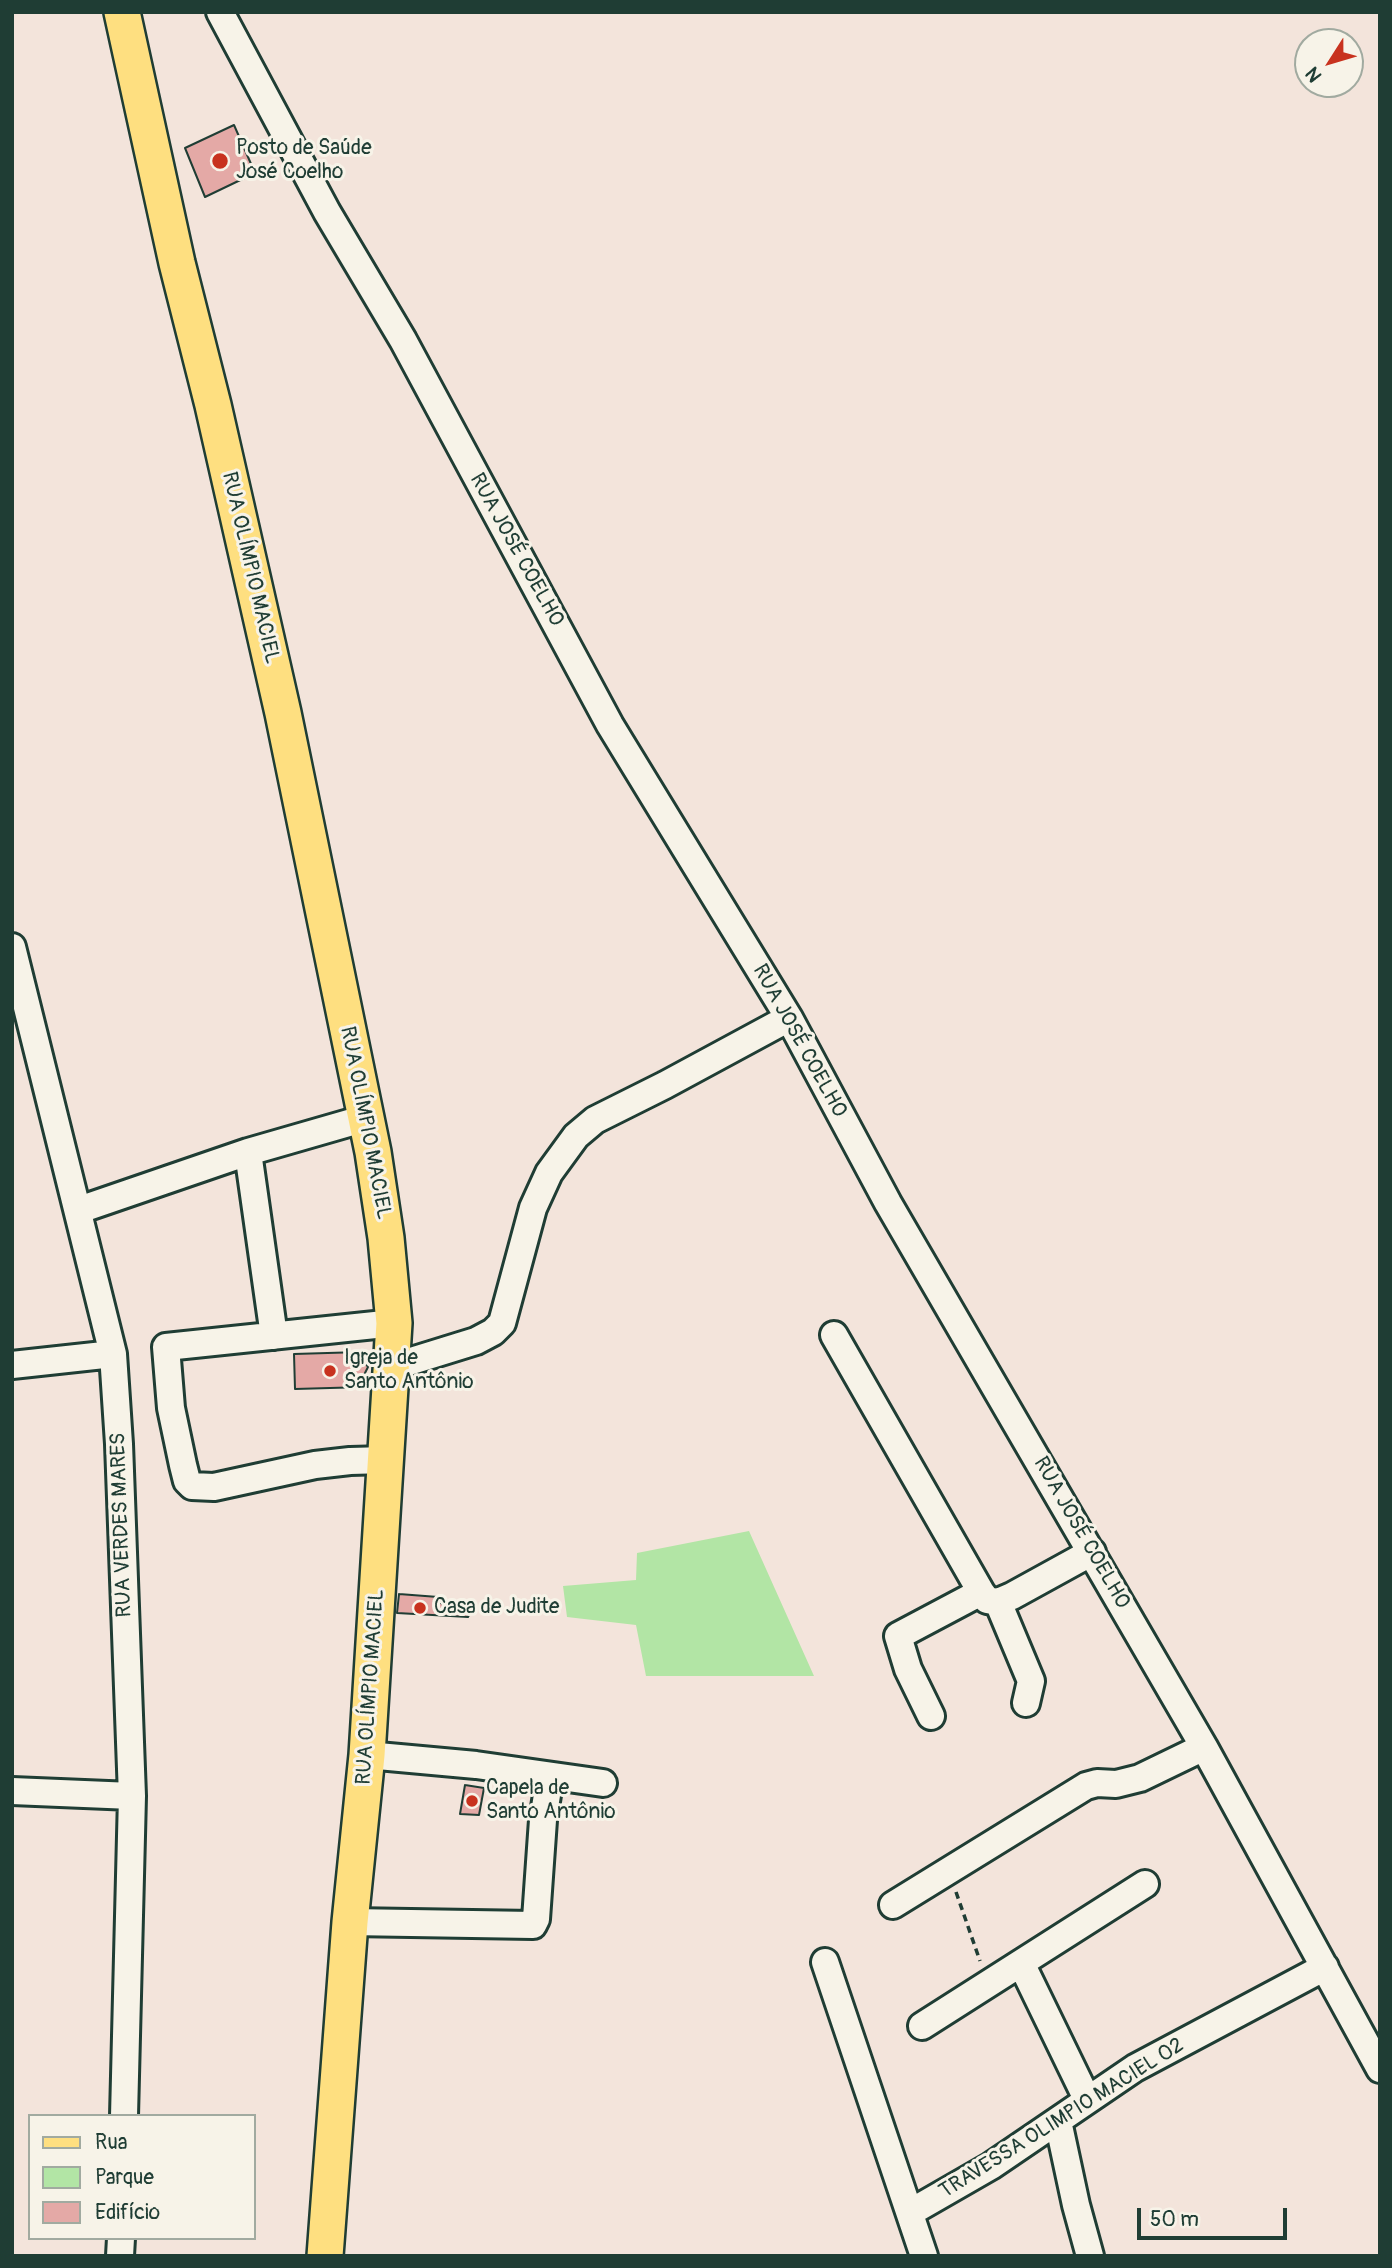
<!DOCTYPE html>
<html>
<head>
<meta charset="utf-8">
<style>
	body { margin:0 }
	#map { position:relative; width:1392px; height:2268px; overflow:hidden; background:#f3e4db; font-family:Pangolin,sans-serif }
	canvas { display:block }
	.frame { position:absolute; inset:0; border:14px solid #1f3d34; pointer-events:none }
	.legend { position:absolute; left:28px; top:2114px; width:228px; height:126px; box-sizing:border-box; background:#f7f3e8; border:2px solid #a1aaa0; margin:0; padding:9px 12px; list-style:none; font-size:21px; color:#1f3d34 }
	.legend li { display:flex; align-items:center; gap:14px; height:35px }
	.legend b { width:35px; border:2px solid #a1aaa0 }
	.north { position:absolute; left:1294px; top:28px; width:70px; height:70px; box-sizing:border-box; background:#f7f3e8; border:2px solid #a1aaa0; border-radius:50%; rotate:233deg; font-size:19px; font-weight:700; line-height:28px; text-align:center; color:#1f3d34 }
	.north::after { content:''; display:block; margin:auto; width:24px; height:32px; background:#c8321e; clip-path:polygon(50% 0,100% 100%,50% 72%,0 100%) }
	.scale { position:absolute; left:1137px; top:2208px; width:150px; height:32px; box-sizing:border-box; border:4px solid #1f3d34; border-top:0; padding-left:9px; font-size:21px; line-height:24px; white-space:nowrap; color:#1f3d34; -webkit-text-stroke:5px #f7f3e8; paint-order:stroke }
</style>
</head>
<body>
<div id="map">
<canvas width="1392" height="2268"></canvas>
<div class="frame"></div>
<ul class="legend">
<li><b style="height:9px;background:#fedf80"></b>Rua</li>
<li><b style="height:19px;background:#b2e5a5"></b>Parque</li>
<li><b style="height:19px;background:#e4a9a6"></b>Edifício</li>
</ul>
<div class="north">N</div>
<div class="scale">50 m</div>
</div>
<script>
const ctx = document.querySelector('canvas').getContext('2d');
ctx.lineJoin = 'round';
function fillPath(path, color) { ctx.fillStyle = color; ctx.fill(path, 'evenodd'); }
const poly = rows => new Path2D(rows.map(r => 'M' + r).join(''));
function stroke(path, color, width, dash) { ctx.strokeStyle = color; ctx.lineWidth = width; ctx.lineCap = dash ? 'butt' : 'round'; ctx.setLineDash(dash || []); ctx.stroke(path); }
function write(font, color, halo, rows, align = 'center') {
  ctx.font = font + ' Pangolin,sans-serif'; ctx.lineWidth = 6; ctx.setLineDash([]); ctx.textBaseline = 'middle'; ctx.strokeStyle = halo; ctx.fillStyle = color; for (const [text, x, y, turn = 0] of rows) {
    ctx.save(); ctx.translate(x, y); ctx.rotate((+turn || 0) * Math.PI / 180); ctx.textAlign = isNaN(turn) ? turn : align; if (halo) ctx.strokeText(text, 0, 0); ctx.fillText(text, 0, 0); ctx.restore();
  }
}
const green = poly([
	[749,1531,814,1676,646,1676,636,1625,567,1617,563,1586,636,1580,637,1553]
]);
const building = poly([
	[234,125,255,173,205,197,185,148,234,125],
	[361,1352,362,1359,368,1367,364,1375,365,1387,295,1389,294,1354,361,1352],
	[399,1594,438,1597,436,1601,469,1615,468,1617,397,1613,399,1594],
	[465,1785,484,1788,479,1815,460,1814,465,1785]
]);
const path = poly([
	[956,1892,980,1961]
]);
const minor = poly([
	[220,12,327,212,403,340,610,725,789,1018,888,1203,1204,1747,1380,2069],
	[12,947,113,1354,119,1444,132,1796,124,2116],
	[248,1152,274,1336],
	[79,1210,248,1152,366,1118],
	[834,1335,981,1592,987,1600,998,1602,1012,1596,1092,1552],
	[12,1365,113,1354],
	[392,1367,476,1341,493,1332,502,1323,533,1208,549,1173,576,1136,595,1120,665,1085,789,1018],
	[386,1460,350,1461,315,1465,214,1487,192,1486,187,1481,183,1465,171,1408,166,1347,394,1323],
	[998,1602,1031,1681,1026,1703],
	[931,1716,908,1669,898,1636,981,1592],
	[367,1755,476,1765,603,1783],
	[12,1791,132,1796],
	[893,1905,1086,1786,1097,1783,1116,1784,1140,1778,1204,1747],
	[350,1922,533,1925,536,1919,543,1820,550,1776],
	[825,1962,924,2256],
	[1021,1963,1087,2099],
	[922,2026,1145,1884],
	[1058,2121,1076,2205,1090,2256],
	[911,2212,991,2166,1135,2068,1325,1967],
	[120,2256,121,2238]
]);
const major = poly([
	[122,12,177,263,213,405,283,713,373,1152,386,1238,394,1323,367,1755,350,1922,325,2256]
]);
const markers = [
	[220,161,9,"#c8321e"],
	[330,1371,7,"#c8321e"],
	[420,1608,7,"#c8321e"],
	[472,1801,7,"#c8321e"]
];
const poiNames = [
	["Posto de Saúde",236,149],
	["José Coelho",236,173],
	["Igreja de",344,1359],
	["Santo Antônio",344,1383],
	["Casa de Judite",434,1608],
	["Capela de",486,1789],
	["Santo Antônio",486,1813]
];
const streetNames = [
	["RUA JOSÉ COELHO",516,550,61],
	["RUA OLÍMPIO MACIEL",250,568,77],
	["RUA JOSÉ COELHO",799,1041,61],
	["RUA OLÍMPIO MACIEL",365,1123,79],
	["RUA VERDES MARES",122,1525,-92],
	["RUA JOSÉ COELHO",1081,1533,60],
	["RUA OLÍMPIO MACIEL",371,1687,-86],
	["TRAVESSA OLIMPIO MACIEL 02",1062,2119,-32]
];
fillPath(green, '#b2e5a5');
fillPath(building, '#e4a9a6');
stroke(building, '#1f3d34', 2);
stroke(minor, '#1f3d34', 32);
stroke(major, '#1f3d34', 40);
stroke(path, '#1f3d34', 3.5, [7, 5]);
stroke(minor, '#f7f3e8', 26);
stroke(major, '#fedf80', 35);
for (const [x, y, r, color] of markers) { const dot = new Path2D(); dot.arc(x, y, r, 0, 2 * Math.PI); ctx.fillStyle = color; ctx.fill(dot); stroke(dot, '#f7f3e8', 2.5); }
write('21px', '#1f3d34', '#f7f3e8', poiNames, 'left');
write('21px', '#1f3d34', '#f7f3e8', streetNames);
</script>
</body>
</html>
